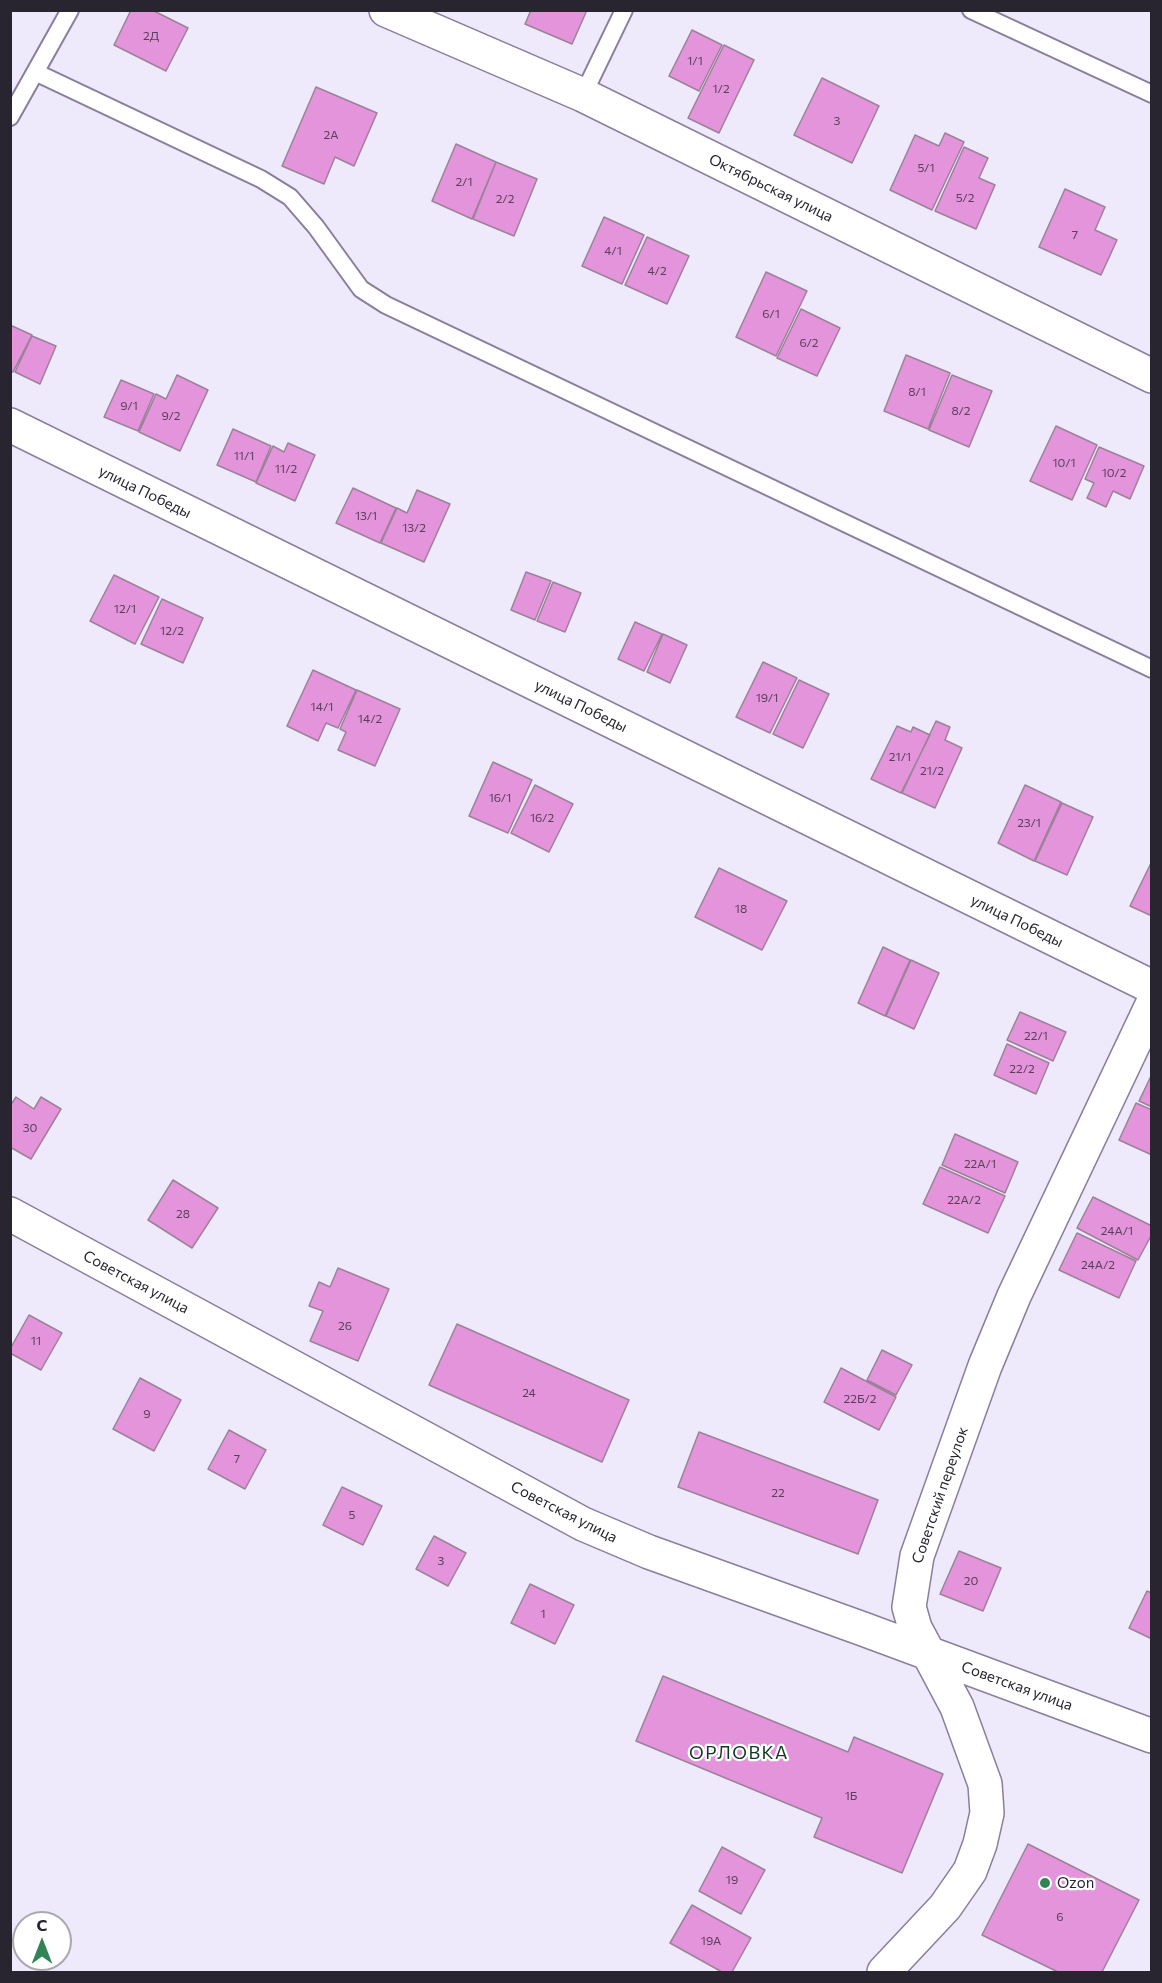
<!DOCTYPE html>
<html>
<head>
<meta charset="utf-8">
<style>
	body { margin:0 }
	#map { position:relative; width:1162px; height:1983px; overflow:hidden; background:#efe9fc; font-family:Commissioner,sans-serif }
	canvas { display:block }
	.frame { position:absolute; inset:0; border:12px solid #292530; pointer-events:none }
	.north { position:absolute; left:12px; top:1911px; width:60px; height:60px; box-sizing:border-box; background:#fff; border:2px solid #a9a8ac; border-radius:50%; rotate:0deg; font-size:16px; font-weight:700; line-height:24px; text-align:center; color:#292530 }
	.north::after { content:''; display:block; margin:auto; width:21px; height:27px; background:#328456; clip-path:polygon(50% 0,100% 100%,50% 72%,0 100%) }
</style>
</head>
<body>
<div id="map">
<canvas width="1162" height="1983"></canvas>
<div class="frame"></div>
<div class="north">С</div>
</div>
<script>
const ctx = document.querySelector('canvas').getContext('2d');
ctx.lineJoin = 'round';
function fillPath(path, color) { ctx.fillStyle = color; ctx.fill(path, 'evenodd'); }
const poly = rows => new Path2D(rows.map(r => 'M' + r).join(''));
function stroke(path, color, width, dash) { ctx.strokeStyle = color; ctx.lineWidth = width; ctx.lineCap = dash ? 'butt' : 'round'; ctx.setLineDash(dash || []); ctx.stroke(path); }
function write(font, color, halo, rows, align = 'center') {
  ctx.font = font + ' Commissioner,sans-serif'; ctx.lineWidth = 4.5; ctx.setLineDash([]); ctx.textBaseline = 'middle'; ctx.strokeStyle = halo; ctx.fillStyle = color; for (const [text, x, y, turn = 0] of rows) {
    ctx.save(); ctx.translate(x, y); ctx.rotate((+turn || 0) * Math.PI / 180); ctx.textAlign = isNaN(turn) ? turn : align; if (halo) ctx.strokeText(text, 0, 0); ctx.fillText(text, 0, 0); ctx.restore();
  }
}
const building = poly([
	[131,10,152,10,188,28,166,71,114,45,131,10],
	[531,10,587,10,572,44,525,24,531,10],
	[692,30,722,45,699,91,669,76,692,30],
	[724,45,754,60,719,133,688,118,724,45],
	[822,78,879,106,852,163,794,135,822,78],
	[316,87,377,113,354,166,335,157,324,184,282,166,316,87],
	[945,133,964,142,932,210,890,190,915,135,939,146,945,133],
	[456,144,496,162,472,219,432,201,456,144],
	[964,147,988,158,979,178,995,185,976,229,935,211,964,147],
	[496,162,537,179,514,236,473,219,496,162],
	[1065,189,1105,207,1095,230,1117,240,1101,275,1039,247,1065,189],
	[604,217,644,235,622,284,582,266,604,217],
	[647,237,689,256,667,304,625,285,647,237],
	[766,272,807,291,776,356,736,337,766,272],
	[801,309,840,328,817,376,777,358,801,309],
	[10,325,32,335,13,372,10,371,10,325],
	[32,336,56,346,40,384,15,372,32,336],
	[906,355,950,373,928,429,884,411,906,355],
	[177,375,208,390,180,451,139,432,156,394,166,399,177,375],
	[952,375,992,391,969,447,929,430,952,375],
	[121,380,154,394,138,431,104,417,121,380],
	[1056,426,1097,445,1072,500,1030,481,1056,426],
	[233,429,271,446,256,482,217,465,233,429],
	[288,443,315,455,295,501,256,483,273,446,284,452,288,443],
	[1099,447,1144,466,1130,499,1113,491,1106,507,1087,498,1094,483,1085,479,1099,447],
	[353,488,396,508,380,543,336,523,353,488],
	[417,490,450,504,424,562,381,543,397,508,407,513,417,490],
	[526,572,551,581,535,620,511,610,526,572],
	[114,575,159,597,135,644,90,621,114,575],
	[553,582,581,593,565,632,537,621,553,582],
	[162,599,203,618,183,663,141,644,162,599],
	[635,622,662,634,644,671,618,659,635,622],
	[663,634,687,645,670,683,647,672,663,634],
	[763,662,797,678,770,733,736,717,763,662],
	[313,670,356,690,338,728,326,723,318,741,287,726,313,670],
	[799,680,829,694,803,748,773,734,799,680],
	[357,690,400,709,375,766,338,750,346,732,340,729,357,690],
	[936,721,950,727,945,740,962,748,935,808,902,793,936,721],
	[897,726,911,732,913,727,930,735,901,793,871,779,897,726],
	[493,762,532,780,508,833,469,816,493,762],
	[535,785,573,804,549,852,511,833,535,785],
	[1025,785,1061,802,1034,861,998,843,1025,785],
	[1062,803,1093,817,1067,875,1035,861,1062,803],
	[1152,861,1152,916,1130,906,1152,861],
	[719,868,787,901,762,950,695,917,719,868],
	[883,947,910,960,885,1016,858,1003,883,947],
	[911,960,939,973,914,1029,886,1016,911,960],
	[1020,1012,1066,1032,1053,1061,1007,1040,1020,1012],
	[1007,1044,1049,1063,1036,1094,994,1075,1007,1044],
	[1152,1074,1152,1107,1139,1101,1152,1074],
	[16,1097,34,1109,41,1097,61,1109,31,1159,10,1147,10,1106,16,1097],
	[1136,1103,1152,1110,1152,1155,1119,1140,1136,1103],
	[955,1134,1018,1162,1005,1193,942,1165,955,1134],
	[940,1167,1005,1196,988,1233,923,1204,940,1167],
	[173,1180,218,1208,192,1248,148,1220,173,1180],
	[1093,1197,1152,1226,1152,1234,1138,1260,1077,1228,1093,1197],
	[1077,1233,1136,1261,1119,1298,1059,1270,1077,1233],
	[338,1268,389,1289,358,1361,310,1341,323,1311,309,1306,319,1282,330,1287,338,1268],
	[29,1315,62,1333,41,1370,10,1353,10,1349,29,1315],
	[457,1324,629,1400,602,1462,429,1385,457,1324],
	[882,1350,912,1365,896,1395,867,1380,882,1350],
	[841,1368,896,1397,879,1430,824,1402,841,1368],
	[140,1378,181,1400,154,1451,113,1429,140,1378],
	[229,1430,266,1450,245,1489,208,1469,229,1430],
	[699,1432,878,1500,858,1554,678,1487,699,1432],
	[342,1487,382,1506,363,1545,323,1525,342,1487],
	[434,1536,466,1553,448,1586,416,1569,434,1536],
	[959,1551,1001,1568,983,1611,940,1594,959,1551],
	[530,1584,574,1605,555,1644,511,1623,530,1584],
	[1147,1591,1152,1593,1152,1639,1129,1628,1147,1591],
	[663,1676,848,1752,854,1737,943,1774,902,1873,814,1837,822,1818,636,1741,663,1676],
	[1028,1844,1139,1900,1102,1972,1058,1972,982,1935,1028,1844],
	[722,1847,765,1870,741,1914,699,1891,722,1847],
	[692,1905,751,1938,732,1972,722,1972,670,1943,692,1905]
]);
const lane = poly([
	[971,10,1152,94],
	[35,72,261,179,290,197,316,227,361,289,386,305,1152,669],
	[583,95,624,10],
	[10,117,70,10]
]);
const street = poly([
	[386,10,583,95,1152,376],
	[10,425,1152,987],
	[10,1214,583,1524,649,1552,863,1629,1152,1736],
	[884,1972,945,1907,970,1871,980,1844,987,1813,985,1784,957,1707,915,1628,909,1607,917,1556,985,1366,1014,1296,1152,1005]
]);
const markers = [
	[1045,1883,6,"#328456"]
];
const numberNames = [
	["2Д",151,36],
	["1/1",695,61],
	["1/2",721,89],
	["3",837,121],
	["2А",331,135],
	["5/1",926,168],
	["2/1",464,182],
	["5/2",965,198],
	["2/2",505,199],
	["7",1075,235],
	["4/1",613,251],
	["4/2",657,271],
	["6/1",771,314],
	["6/2",809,343],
	["8/1",917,392],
	["9/1",129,406],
	["8/2",961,411],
	["9/2",171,416],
	["11/1",244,456],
	["10/1",1064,463],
	["11/2",286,469],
	["10/2",1114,473],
	["13/1",366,516],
	["13/2",414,528],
	["12/1",125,609],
	["12/2",172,631],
	["19/1",767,698],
	["14/1",322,707],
	["14/2",370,719],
	["21/1",900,757],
	["21/2",932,771],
	["16/1",500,798],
	["16/2",542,818],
	["23/1",1029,823],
	["18",741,909],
	["22/1",1036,1036],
	["22/2",1022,1069],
	["30",30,1128],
	["22А/1",980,1164],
	["22А/2",964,1200],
	["28",183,1214],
	["24А/1",1117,1231],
	["24А/2",1098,1265],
	["26",345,1326],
	["11",36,1341],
	["24",529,1393],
	["22Б/2",860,1399],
	["9",147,1414],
	["7",237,1459],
	["22",778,1493],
	["5",352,1515],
	["3",441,1561],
	["20",971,1581],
	["1",543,1614],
	["1Б",851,1796],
	["19",732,1880],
	["6",1060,1917],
	["19А",711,1941]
];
const streetNames = [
	["Октябрьская улица",771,188,26],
	["улица Победы",145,492,26],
	["улица Победы",581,706,26],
	["улица Победы",1017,921,26],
	["Советская улица",136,1282,28],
	["Советский переулок",940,1495,-71],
	["Советская улица",564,1512,27],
	["Советская улица",1017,1686,20]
];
const poiNames = [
	["Ozon",1057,1883]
];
const quarterNames = [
	["ОРЛОВКА",739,1753]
];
fillPath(building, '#e394db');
stroke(building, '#9b8298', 1.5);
stroke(lane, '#897f9b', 20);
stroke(street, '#897f9b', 36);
stroke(lane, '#fff', 16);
stroke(street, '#fff', 33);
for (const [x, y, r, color] of markers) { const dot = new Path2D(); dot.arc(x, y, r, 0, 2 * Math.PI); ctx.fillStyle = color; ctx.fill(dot); stroke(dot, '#fff', 2); }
write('12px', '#58415b', null, numberNames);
write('15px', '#292530', '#fff', streetNames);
write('15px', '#292530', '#fff', poiNames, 'left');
ctx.letterSpacing = '1.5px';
write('18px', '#103721', '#fff', quarterNames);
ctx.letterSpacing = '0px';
</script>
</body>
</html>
